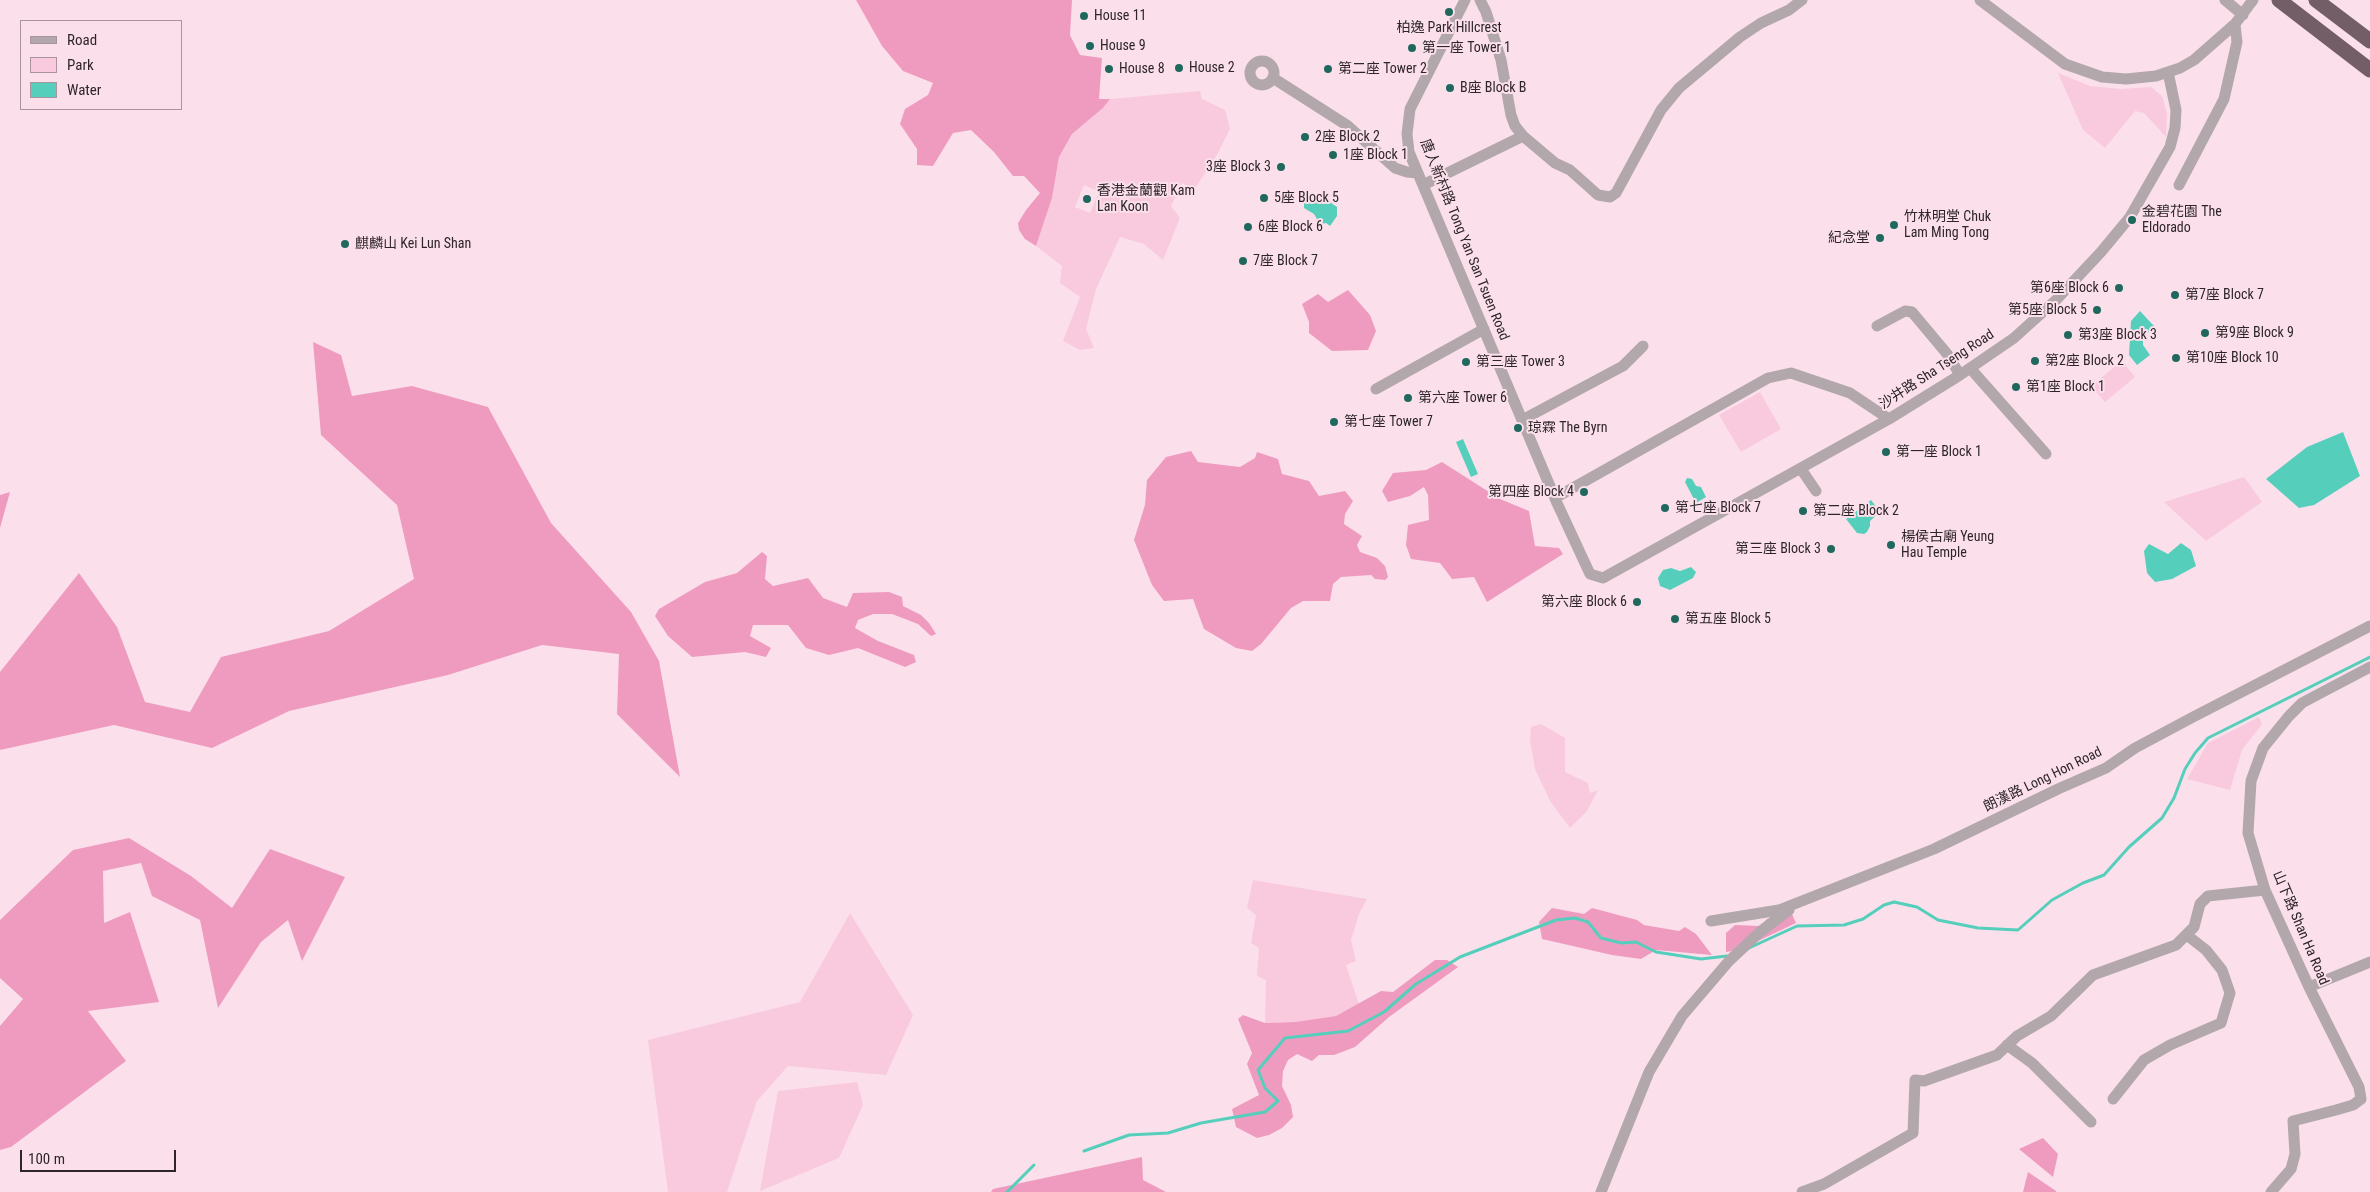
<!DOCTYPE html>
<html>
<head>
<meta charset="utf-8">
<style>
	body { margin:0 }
	#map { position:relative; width:2370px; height:1192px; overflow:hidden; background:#fbe0eb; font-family:"Roboto Condensed",sans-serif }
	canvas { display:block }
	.legend { position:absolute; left:20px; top:20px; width:162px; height:90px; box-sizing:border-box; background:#fbe0eb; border:1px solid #a9959d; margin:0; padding:6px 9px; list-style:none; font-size:15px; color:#2e2529 }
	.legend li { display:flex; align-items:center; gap:10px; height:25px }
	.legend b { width:25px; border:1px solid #a9959d }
	.scale { position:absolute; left:20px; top:1150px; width:156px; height:22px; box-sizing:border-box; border:2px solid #2e2529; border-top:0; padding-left:6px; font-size:15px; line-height:18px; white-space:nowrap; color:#2e2529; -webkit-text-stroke:4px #fbe0eb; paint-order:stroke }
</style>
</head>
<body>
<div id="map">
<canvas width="2370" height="1192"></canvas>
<ul class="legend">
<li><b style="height:6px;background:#b2a7ab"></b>Road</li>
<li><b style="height:14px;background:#f9cadd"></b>Park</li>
<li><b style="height:14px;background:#56cebc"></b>Water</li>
</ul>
<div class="scale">100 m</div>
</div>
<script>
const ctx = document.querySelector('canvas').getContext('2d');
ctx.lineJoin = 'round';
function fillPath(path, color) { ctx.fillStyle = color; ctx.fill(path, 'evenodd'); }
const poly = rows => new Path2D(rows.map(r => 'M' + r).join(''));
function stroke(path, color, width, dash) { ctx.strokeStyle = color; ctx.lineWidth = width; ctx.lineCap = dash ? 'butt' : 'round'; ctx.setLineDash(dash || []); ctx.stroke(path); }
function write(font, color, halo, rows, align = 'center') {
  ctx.font = font + ' "Roboto Condensed","Noto Sans TC",sans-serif'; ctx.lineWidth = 4; ctx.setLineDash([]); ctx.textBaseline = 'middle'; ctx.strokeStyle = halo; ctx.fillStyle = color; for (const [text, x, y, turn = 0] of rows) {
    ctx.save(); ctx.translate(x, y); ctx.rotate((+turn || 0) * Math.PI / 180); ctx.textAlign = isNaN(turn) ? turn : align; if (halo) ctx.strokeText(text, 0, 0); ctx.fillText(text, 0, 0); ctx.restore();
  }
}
const green = poly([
	[2058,73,2090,86,2121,89,2151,87,2162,96,2167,113,2166,137,2144,113,2135,111,2105,148,2083,130],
	[1200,91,1202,99,1225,110,1230,129,1218,153,1194,190,1182,183,1171,206,1180,218,1163,260,1144,244,1120,237,1096,289,1086,329,1094,348,1080,350,1063,341,1080,297,1060,283,1062,266,1036,246,1052,198,1059,157,1072,134,1103,108,1110,99],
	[1084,185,1099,192,1090,213,1075,207],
	[2122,361,2135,377,2105,402,2091,386],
	[1760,392,1781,429,1741,452,1719,415],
	[2244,477,2262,502,2206,541,2164,502],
	[2259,717,2262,724,2242,750,2230,790,2187,779,2208,743],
	[1541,724,1565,738,1565,772,1588,783,1590,793,1598,790,1587,811,1570,828,1550,801,1535,769,1530,740,1531,727],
	[1253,880,1367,899,1359,914,1351,940,1356,961,1346,965,1359,1004,1336,1016,1295,1022,1265,1023,1266,980,1257,976,1259,948,1251,943,1256,915,1247,908],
	[850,913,913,1015,886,1075,788,1066,757,1101,727,1192,668,1192,648,1040,800,1002],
	[857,1082,863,1105,839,1158,760,1191,778,1091]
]);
const forest = poly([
	[856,0,1072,0,1070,35,1080,55,1102,58,1099,99,1110,99,1103,108,1072,134,1059,157,1052,198,1036,246,1025,239,1019,230,1018,223,1026,210,1040,193,1024,176,1013,176,994,152,971,130,953,133,933,166,917,165,917,149,900,124,905,109,928,95,933,83,903,71,882,46],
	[1348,290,1370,315,1376,331,1368,350,1332,351,1309,333,1309,322,1302,304,1318,294,1328,302],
	[313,342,341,355,352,396,412,386,488,407,551,523,631,612,659,661,680,777,617,714,619,654,542,645,448,675,289,711,212,748,114,725,0,750,0,672,79,573,117,627,145,702,190,712,221,657,329,631,414,579,397,505,321,435],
	[1191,451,1198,462,1240,467,1255,458,1257,452,1278,459,1282,474,1309,481,1319,496,1345,491,1353,501,1345,514,1344,524,1362,536,1357,545,1360,552,1377,558,1385,566,1388,577,1385,580,1375,579,1371,575,1341,577,1333,584,1330,601,1303,601,1291,608,1261,644,1252,651,1236,648,1204,629,1193,599,1164,601,1152,585,1134,540,1145,505,1147,480,1166,457],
	[1442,462,1500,499,1529,511,1535,546,1559,548,1563,554,1487,602,1474,577,1452,579,1440,563,1411,559,1406,545,1408,525,1429,520,1428,495,1424,487,1410,496,1388,502,1382,491,1393,473,1426,470],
	[10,492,0,528,0,495],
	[762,552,767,556,765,579,773,586,808,578,823,598,847,607,853,593,889,592,902,597,903,606,921,615,929,623,936,634,931,636,918,624,892,614,873,614,858,620,855,628,878,641,914,655,916,662,905,667,858,648,829,655,806,648,788,625,753,625,750,636,771,648,766,657,745,652,692,657,668,636,655,616,659,609,705,582,737,573],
	[129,838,191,876,232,908,270,849,345,877,302,961,288,920,261,942,218,1008,200,920,152,896,141,863,103,871,104,923,130,912,159,1002,88,1011,126,1061,11,1147,0,1150,0,1026,23,999,0,978,0,920,73,850],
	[1552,908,1584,914,1592,908,1637,920,1644,925,1679,931,1685,927,1696,934,1712,955,1656,950,1641,959,1612,955,1542,939,1539,922],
	[1791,912,1796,923,1739,950,1726,952,1726,933,1735,925,1760,926,1767,919],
	[1435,960,1447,960,1458,967,1389,1017,1355,1047,1334,1055,1319,1055,1312,1061,1297,1054,1288,1060,1283,1071,1282,1086,1291,1105,1293,1117,1282,1128,1269,1135,1257,1138,1236,1127,1232,1109,1259,1095,1247,1064,1252,1053,1238,1019,1243,1015,1265,1023,1295,1022,1336,1016,1381,991,1393,992],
	[2043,1138,2058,1154,2053,1177,2019,1149],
	[1142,1157,1143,1180,1166,1192,991,1192,993,1189],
	[2028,1172,2056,1191,2056,1192,2023,1192]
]);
const water = poly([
	[1309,194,1316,196,1318,194,1337,207,1337,216,1330,226,1326,223,1320,224,1314,214,1304,208,1304,198],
	[2140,311,2154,326,2143,338,2143,345,2150,355,2137,365,2129,355,2131,321],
	[2343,432,2360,476,2314,505,2299,508,2266,479,2307,447],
	[1463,439,1478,474,1471,477,1456,442],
	[1687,478,1692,479,1696,486,1701,487,1706,497,1696,503,1685,482],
	[1871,500,1880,512,1870,521,1870,526,1867,532,1864,534,1857,533,1846,519],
	[2181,543,2191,550,2196,566,2172,579,2155,582,2147,573,2144,551,2149,544,2168,554],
	[1691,567,1696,572,1693,578,1670,590,1660,586,1658,578,1663,570,1671,568,1680,571]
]);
const stream = poly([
	[1749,948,1797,926,1844,925,1863,919,1884,905,1894,902,1917,907,1938,920,1978,928,2018,930,2052,900,2083,883,2104,875,2129,847,2162,818,2174,798,2185,769,2195,753,2208,738,2370,657],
	[1084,1151,1129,1135,1168,1133,1201,1123,1265,1112,1278,1101,1265,1088,1258,1070,1285,1038,1348,1031,1384,1012,1416,984,1460,957,1556,920,1575,918,1588,922,1601,938,1621,943,1636,942,1656,952,1701,959,1727,956],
	[1007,1192,1034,1165]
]);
const street = poly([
	[1465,0,1410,109,1407,134,1409,152,1557,503,1590,574,1603,578,1889,419,1960,375,2014,338,2056,300,2101,252,2130,217,2170,147,2175,128,2176,110,2168,72],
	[1980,0,2065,64,2102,77,2126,79,2156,76,2180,68,2194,60,2235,24,2253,0],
	[2225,0,2243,15],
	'1250 73a12 12 0 1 1 24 0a12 12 0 1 1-24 0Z',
	[1273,78,1348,126,1395,168,1407,172,1418,173],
	[1523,136,1555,163,1570,170,1598,195,1610,197,1616,193,1661,110,1679,88,1740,37,1761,23,1789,10,1802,0],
	[1423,185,1523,136,1515,126,1511,115,1501,60,1486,12,1480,0],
	[2179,185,2224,99,2237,42,2235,24],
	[1877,326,1905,311,1912,312,1948,355,1960,375],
	[1970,368,2046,454],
	[1376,389,1484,329],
	[1522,420,1623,366,1643,346],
	[1801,469,1816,491],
	[1555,498,1768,378,1791,373,1850,393,1889,419],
	[1711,921,1779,910,1934,849,2058,789,2106,768,2135,748,2195,716,2370,626],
	[2309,987,2370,962],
	[2007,1045,2032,1063,2091,1122],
	[2113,1099,2144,1060,2170,1045,2221,1023,2230,993,2222,970,2206,950,2188,936],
	[1601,1192,1649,1072,1682,1016,1729,961,1760,932,1789,910],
	[1802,1192,1824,1184,1913,1133,1915,1080,1924,1081,1997,1055,2017,1036,2051,1016,2093,975,2176,945,2194,927,2200,904,2208,896,2265,890],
	[2271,1192,2291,1169,2295,1154,2293,1121,2336,1110,2353,1105,2361,1099,2359,1087,2309,987,2265,890,2248,833,2251,781,2263,748,2289,716,2302,703,2317,695,2370,667]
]);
const highway = poly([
	[2279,0,2370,70],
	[2316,0,2370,41]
]);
const markers = [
	[1449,12,5,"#20685e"],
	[1084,16,5,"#20685e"],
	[1090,46,5,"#20685e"],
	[1412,48,5,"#20685e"],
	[1179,68,5,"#20685e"],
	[1109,69,5,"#20685e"],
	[1328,69,5,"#20685e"],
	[1450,88,5,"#20685e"],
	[1305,137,5,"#20685e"],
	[1333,155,5,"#20685e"],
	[1281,167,5,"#20685e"],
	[1264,198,5,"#20685e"],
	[1087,199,5,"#20685e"],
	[2132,220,5,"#20685e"],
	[1894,225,5,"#20685e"],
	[1248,227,5,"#20685e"],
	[1880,238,5,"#20685e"],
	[345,244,5,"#20685e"],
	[1243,261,5,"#20685e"],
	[2119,288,5,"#20685e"],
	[2175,295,5,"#20685e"],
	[2097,310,5,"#20685e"],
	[2205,333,5,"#20685e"],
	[2068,335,5,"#20685e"],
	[2176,358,5,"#20685e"],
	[2035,361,5,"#20685e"],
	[1466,362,5,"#20685e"],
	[2016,387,5,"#20685e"],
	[1408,398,5,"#20685e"],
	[1334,422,5,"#20685e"],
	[1518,428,5,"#20685e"],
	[1886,452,5,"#20685e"],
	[1584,492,5,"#20685e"],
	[1665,508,5,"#20685e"],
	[1803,511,5,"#20685e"],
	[1891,545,5,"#20685e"],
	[1831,549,5,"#20685e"],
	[1637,602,5,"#20685e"],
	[1675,619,5,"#20685e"]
];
const poiNames = [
	["House 11",1094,16],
	["柏逸 Park Hillcrest",1449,28,"center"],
	["House 9",1100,46],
	["第一座 Tower 1",1422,48],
	["House 2",1189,68],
	["House 8",1119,69],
	["第二座 Tower 2",1338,69],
	["B座 Block B",1460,88],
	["2座 Block 2",1315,137],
	["1座 Block 1",1343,155],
	["3座 Block 3",1271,167,"right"],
	["香港金蘭觀 Kam",1097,191],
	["Lan Koon",1097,207],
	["5座 Block 5",1274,198],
	["金碧花園 The",2142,212],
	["Eldorado",2142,228],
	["竹林明堂 Chuk",1904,217],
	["Lam Ming Tong",1904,233],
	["6座 Block 6",1258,227],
	["紀念堂",1870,238,"right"],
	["麒麟山 Kei Lun Shan",355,244],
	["7座 Block 7",1253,261],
	["第6座 Block 6",2109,288,"right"],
	["第7座 Block 7",2185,295],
	["第5座 Block 5",2087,310,"right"],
	["第9座 Block 9",2215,333],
	["第3座 Block 3",2078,335],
	["第10座 Block 10",2186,358],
	["第2座 Block 2",2045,361],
	["第三座 Tower 3",1476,362],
	["第1座 Block 1",2026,387],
	["第六座 Tower 6",1418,398],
	["第七座 Tower 7",1344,422],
	["琼霖 The Byrn",1528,428],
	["第一座 Block 1",1896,452],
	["第四座 Block 4",1574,492,"right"],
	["第七座 Block 7",1675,508],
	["第二座 Block 2",1813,511],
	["楊侯古廟 Yeung",1901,537],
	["Hau Temple",1901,553],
	["第三座 Block 3",1821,549,"right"],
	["第六座 Block 6",1627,602,"right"],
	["第五座 Block 5",1685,619]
];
const streetNames = [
	["唐人新村路 Tong Yan San Tsuen Road",1464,240,68],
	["沙井路 Sha Tseng Road",1937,370,-33],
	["朗漢路 Long Hon Road",2043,780,-26],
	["山下路 Shan Ha Road",2300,928,67]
];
fillPath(green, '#f9cadd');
fillPath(forest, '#ef9bc0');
fillPath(water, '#56cebc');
stroke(stream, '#56cebc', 3);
stroke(street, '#b2a7ab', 11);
stroke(highway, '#735d66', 15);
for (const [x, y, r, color] of markers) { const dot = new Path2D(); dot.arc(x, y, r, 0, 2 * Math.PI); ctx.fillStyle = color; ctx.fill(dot); stroke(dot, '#fbe0eb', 2); }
write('14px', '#2e2529', '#fbe0eb', poiNames, 'left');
write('14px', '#2e2529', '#fbe0eb', streetNames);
</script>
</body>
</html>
